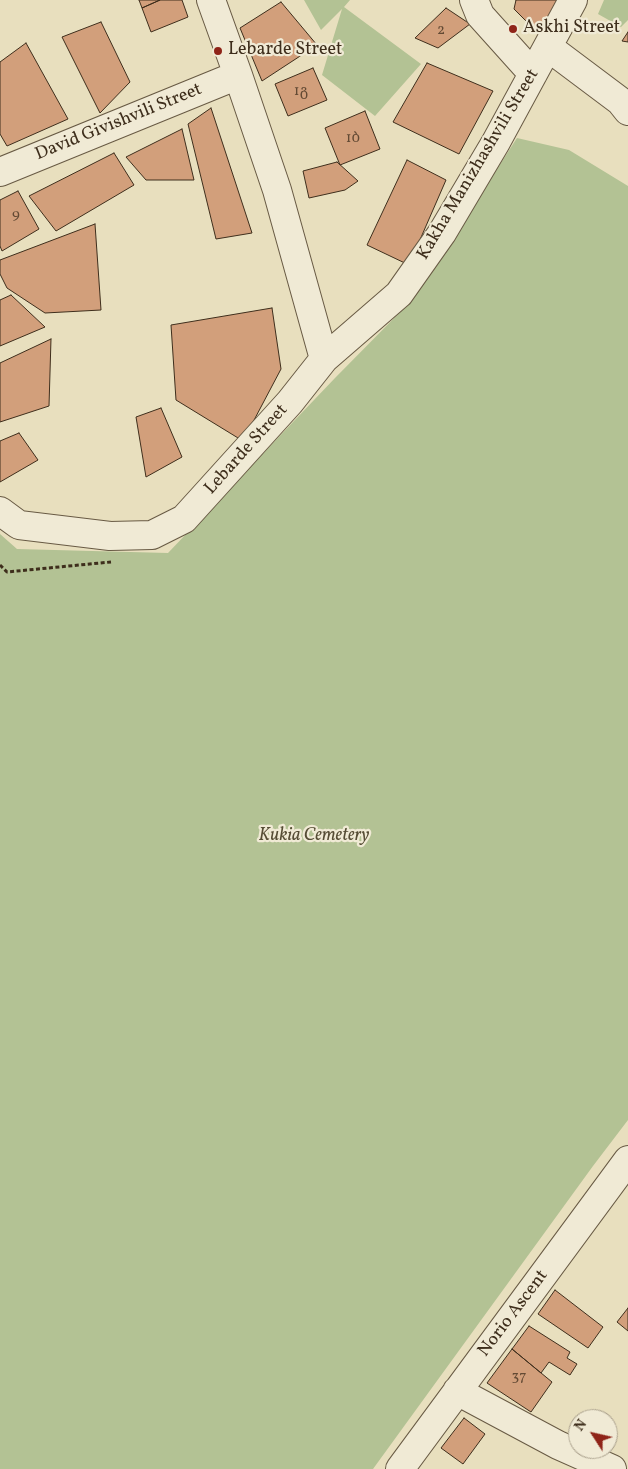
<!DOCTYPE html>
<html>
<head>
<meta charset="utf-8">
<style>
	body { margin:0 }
	#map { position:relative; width:628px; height:1469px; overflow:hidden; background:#e8dfbe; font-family:Vollkorn,serif }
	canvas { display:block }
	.north { position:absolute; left:568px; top:1409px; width:50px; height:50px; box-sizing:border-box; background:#f0ead5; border:1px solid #a99f8b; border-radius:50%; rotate:305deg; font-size:14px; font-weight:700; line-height:20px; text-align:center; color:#3e2e1c }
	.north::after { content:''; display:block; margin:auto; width:18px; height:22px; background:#8f2418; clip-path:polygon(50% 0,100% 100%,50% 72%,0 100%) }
</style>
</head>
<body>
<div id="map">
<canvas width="628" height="1469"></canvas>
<div class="north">N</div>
</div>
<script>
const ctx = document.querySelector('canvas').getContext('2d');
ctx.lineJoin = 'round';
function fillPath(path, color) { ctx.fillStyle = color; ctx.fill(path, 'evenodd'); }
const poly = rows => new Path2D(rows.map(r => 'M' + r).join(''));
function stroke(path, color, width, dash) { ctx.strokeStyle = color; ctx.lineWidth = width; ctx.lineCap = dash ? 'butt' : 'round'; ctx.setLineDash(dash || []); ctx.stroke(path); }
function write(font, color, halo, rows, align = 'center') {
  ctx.font = font + ' Vollkorn,"Noto Serif Georgian",serif'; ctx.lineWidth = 4.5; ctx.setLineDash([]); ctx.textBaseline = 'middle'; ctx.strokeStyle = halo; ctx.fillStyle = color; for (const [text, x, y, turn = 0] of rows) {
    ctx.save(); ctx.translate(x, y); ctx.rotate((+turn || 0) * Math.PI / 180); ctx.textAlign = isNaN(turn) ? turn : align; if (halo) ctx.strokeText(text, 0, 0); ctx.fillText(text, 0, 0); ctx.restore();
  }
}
const green = poly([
	[304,0,350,0,344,7,421,64,375,116,322,75,342,9,321,30],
	[604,0,628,0,628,20,621,27,598,14],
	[517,138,569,150,628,186,628,1120,593,1166,373,1469,0,1469,0,534,17,549,168,553,335,378,412,300]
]);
const building = poly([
	[139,0,160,0,142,8,139,0],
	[160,0,182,0,188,17,151,32,142,8,160,0],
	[516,0,563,0,565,1,537,32,514,9,516,0],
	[281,2,317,45,262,81,240,28,281,2],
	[446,8,470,24,438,48,415,38,446,8],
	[101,22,130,82,100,113,62,37,101,22],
	[628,32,628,42,622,41,628,32],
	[26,43,68,119,7,146,0,134,0,62,26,43],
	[427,63,493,91,459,154,393,122,427,63],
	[313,68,327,100,288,116,275,84,313,68],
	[211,108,252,233,216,239,188,124,211,108],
	[365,111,380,149,340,165,325,128,365,111],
	[182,129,194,180,146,180,126,157,182,129],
	[114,153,134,185,56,231,29,196,114,153],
	[407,160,446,180,409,265,367,245,407,160],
	[337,162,358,181,345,190,309,198,303,171,337,162],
	[18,191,39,229,2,251,0,246,0,200,18,191],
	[95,224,101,310,45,313,7,288,0,274,0,260,95,224],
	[11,295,45,327,0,346,0,300,11,295],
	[272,308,281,369,243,441,176,400,171,325,272,308],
	[51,339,49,406,0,422,0,363,51,339],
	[161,408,182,457,146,477,136,417,161,408],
	[19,433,38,460,0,482,0,441,19,433],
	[555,1290,603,1327,588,1348,538,1314,555,1290],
	[628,1308,628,1331,617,1322,628,1308],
	[529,1326,570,1352,567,1358,577,1364,570,1375,549,1362,541,1373,512,1349,529,1326],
	[512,1349,552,1382,531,1412,487,1383,512,1349],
	[464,1418,485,1434,463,1464,441,1448,464,1418]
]);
const path = poly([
	[0,565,7,572,111,562]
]);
const minor = poly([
	[211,0,238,75,277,190,324,359],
	[474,0,480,15,533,74],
	[548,47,620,101,628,111],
	[0,172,238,75],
	[0,511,19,525,110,536,152,535,184,519,290,402,324,359,399,294,442,233,496,142,573,0],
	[457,1391,558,1445,612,1469],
	[400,1469,628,1160]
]);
const markers = [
	[513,29,5,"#8f2418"],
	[218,51,5,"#8f2418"]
];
const numberNames = [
	["2",441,31],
	["1გ",301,92],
	["1ბ",353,139],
	["9",16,215],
	["37",519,1377]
];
const poiNames = [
	["Askhi Street",523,29],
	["Lebarde Street",228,51]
];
const streetNames = [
	["David Givishvili Street",119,123,-22],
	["Kakha Manizhashvili Street",479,165,-59],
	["Lebarde Street",247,450,-48],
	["Norio Ascent",514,1314,-53]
];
const parkNames = [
	["Kukia Cemetery",314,837]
];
fillPath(green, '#b3c294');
fillPath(building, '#d29f7b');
stroke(building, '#3e2e1c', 1);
stroke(minor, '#685a44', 30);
stroke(path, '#3e2e1c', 3, [4, 2.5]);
stroke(minor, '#f0ead5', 28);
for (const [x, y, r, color] of markers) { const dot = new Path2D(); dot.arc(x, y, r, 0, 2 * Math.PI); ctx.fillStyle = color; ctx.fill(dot); stroke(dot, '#f0ead5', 2); }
write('15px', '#634a34', null, numberNames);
write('18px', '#3e2e1c', '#f0ead5', poiNames, 'left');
write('18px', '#3e2e1c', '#f0ead5', streetNames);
write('italic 18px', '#554c34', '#f0ead5', parkNames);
</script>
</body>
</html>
